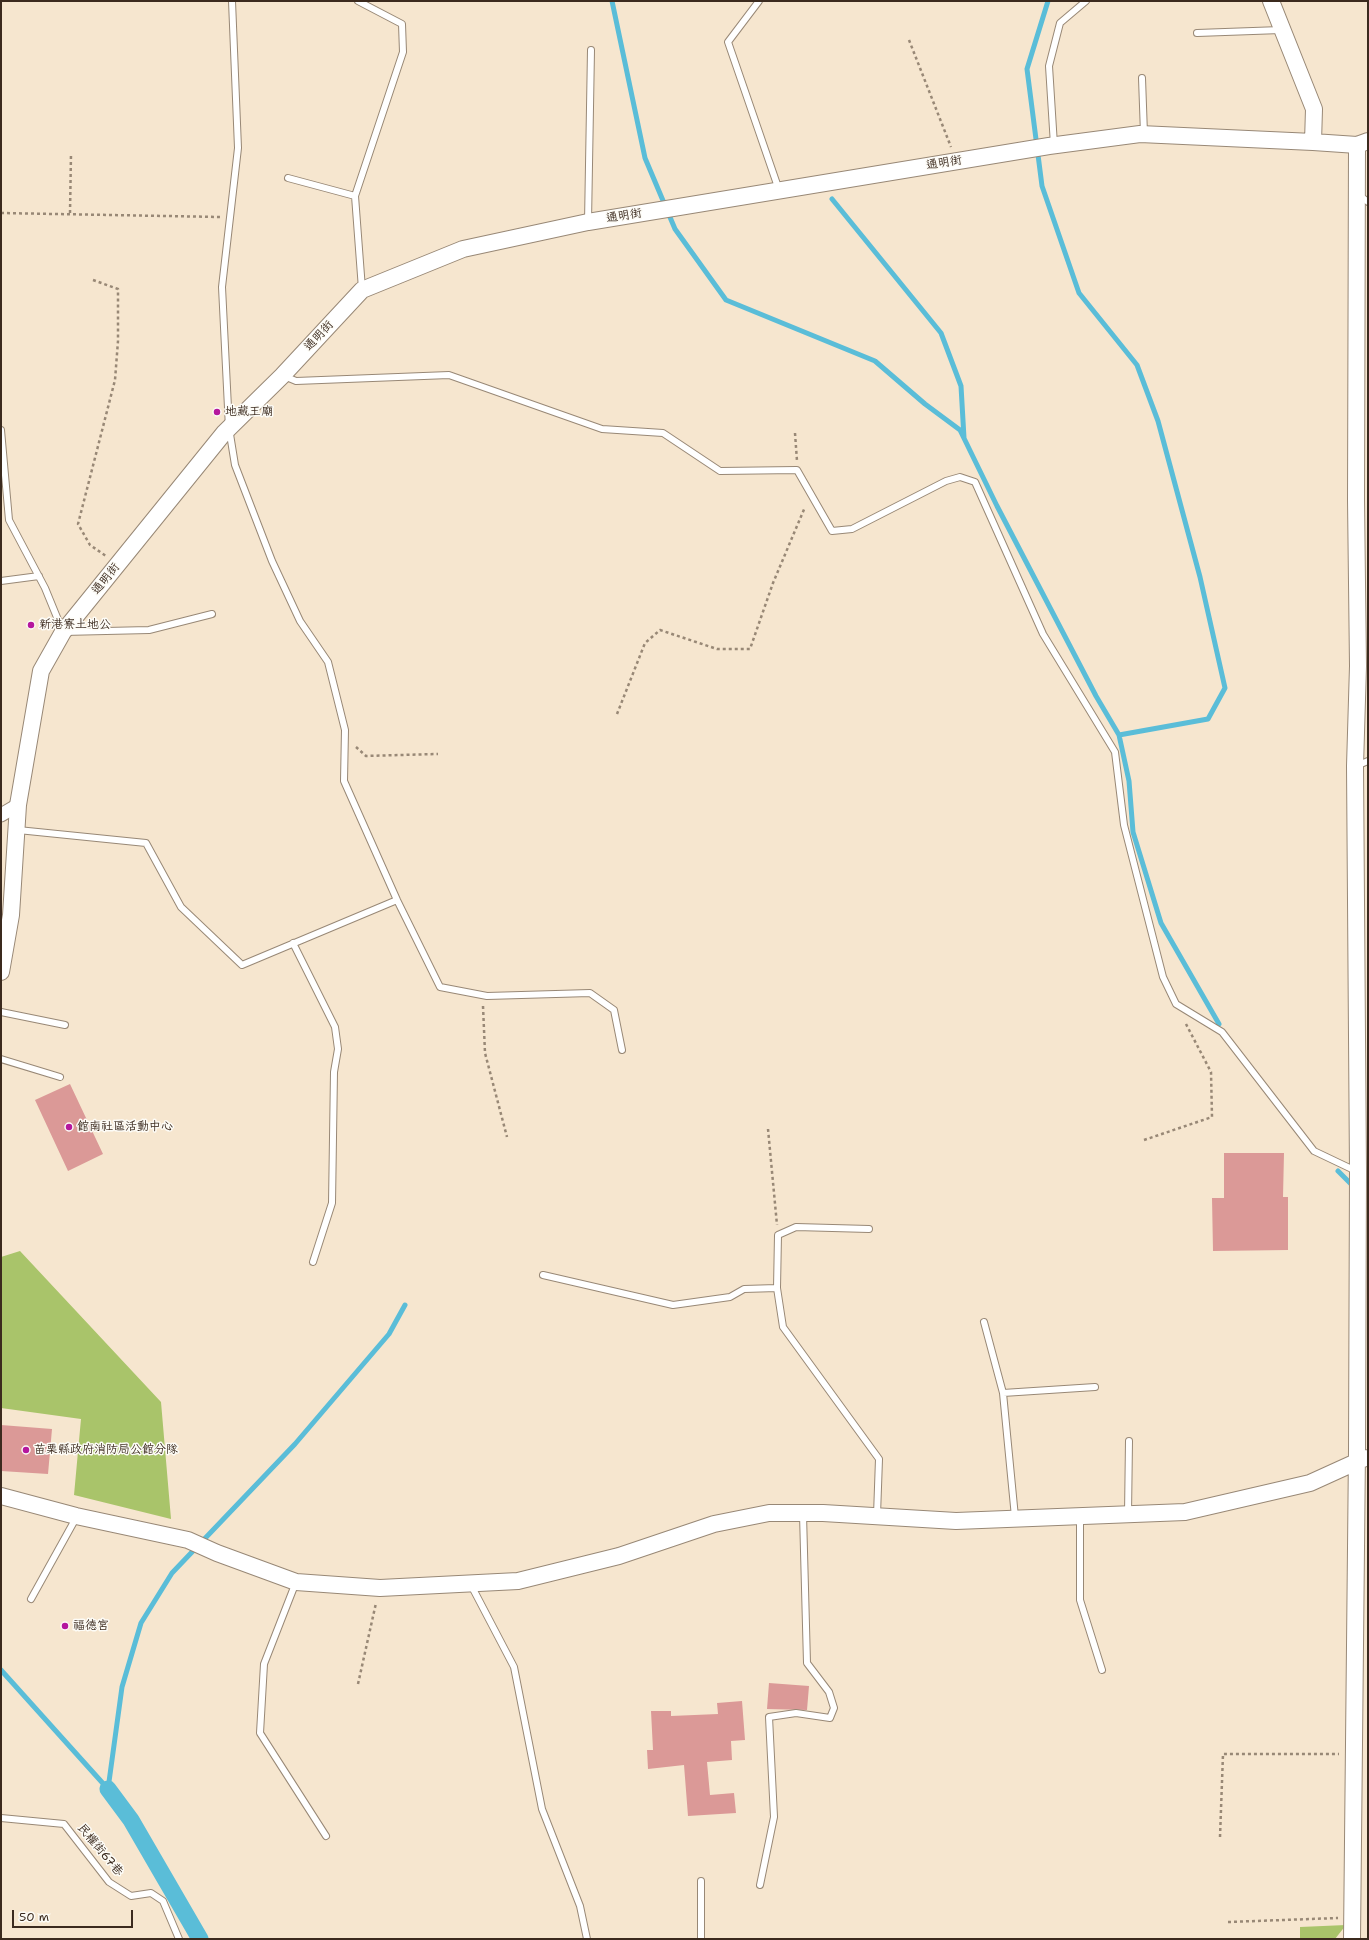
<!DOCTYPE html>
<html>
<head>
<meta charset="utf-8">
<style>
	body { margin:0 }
	#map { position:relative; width:1369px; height:1940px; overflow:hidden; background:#f6e6cf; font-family:"Shantell Sans",sans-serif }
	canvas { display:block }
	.frame { position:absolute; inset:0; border:2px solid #3b2a1e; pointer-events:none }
	.scale { position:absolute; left:12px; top:1910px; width:121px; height:18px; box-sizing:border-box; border:2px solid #3b2a1e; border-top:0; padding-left:5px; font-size:12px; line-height:14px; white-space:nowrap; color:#3b2a1e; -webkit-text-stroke:3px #fdfcf7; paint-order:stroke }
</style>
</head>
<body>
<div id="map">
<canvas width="1369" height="1940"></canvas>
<div class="frame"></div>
<div class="scale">50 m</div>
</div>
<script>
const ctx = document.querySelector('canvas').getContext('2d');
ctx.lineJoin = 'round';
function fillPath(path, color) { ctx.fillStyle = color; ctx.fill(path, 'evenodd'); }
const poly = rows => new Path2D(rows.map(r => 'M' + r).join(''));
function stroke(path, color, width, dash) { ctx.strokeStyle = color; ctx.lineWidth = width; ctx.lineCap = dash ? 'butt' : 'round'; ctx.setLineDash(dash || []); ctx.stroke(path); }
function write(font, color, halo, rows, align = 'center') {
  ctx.font = font + ' "Shantell Sans","LXGW WenKai TC",sans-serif'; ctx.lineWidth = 3; ctx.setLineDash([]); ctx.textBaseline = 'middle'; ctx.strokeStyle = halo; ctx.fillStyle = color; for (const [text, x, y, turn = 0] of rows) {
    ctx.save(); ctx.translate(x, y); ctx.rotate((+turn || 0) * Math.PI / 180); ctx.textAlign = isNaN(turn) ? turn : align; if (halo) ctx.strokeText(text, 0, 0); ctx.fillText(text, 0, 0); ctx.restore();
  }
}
const green = poly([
	[20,1251,161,1402,171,1519,74,1495,81,1419,1,1408,1,1257],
	[1346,1925,1335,1939,1300,1939,1300,1927]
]);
const stream = poly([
	[612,1,645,158,675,229,726,300,875,361,925,404,960,430,997,506,1096,696,1119,735,1129,781,1133,832,1161,923,1219,1024],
	[1048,1,1027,69,1042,186,1079,293,1137,365,1158,421,1200,577,1225,688,1208,719,1119,735],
	[832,199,941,333,961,386,964,438],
	[1338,1171,1355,1188],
	[1,1670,108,1789],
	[108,1789,122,1687,141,1623,172,1573,295,1444,389,1334,405,1305]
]);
const canal = poly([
	[108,1789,131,1820,200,1939]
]);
const building = poly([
	[70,1084,103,1154,68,1171,35,1100],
	[1224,1153,1284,1153,1283,1197,1288,1197,1288,1250,1213,1251,1212,1198,1224,1198],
	[1,1425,52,1429,48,1474,1,1471],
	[769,1683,809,1686,807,1710,767,1709],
	[742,1701,745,1740,731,1741,732,1760,707,1762,710,1795,734,1793,736,1813,688,1816,684,1765,648,1769,647,1750,653,1750,651,1711,671,1711,671,1716,718,1714,717,1703]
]);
const path = poly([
	[909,40,951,147],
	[1,213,220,217],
	[70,213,71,154],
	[93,280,118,289,118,341,115,380,78,524,90,545,106,556],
	[795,433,797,461],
	[617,714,645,643,660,630,717,649,750,649,773,583,805,507],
	[356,747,366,756,438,754],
	[483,1006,485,1053,507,1137],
	[768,1129,777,1225],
	[1144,1140,1212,1117,1211,1072,1186,1024],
	[358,1684,376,1603],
	[1220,1837,1223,1754,1339,1754],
	[1228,1922,1338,1918]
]);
const service = poly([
	[232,1,238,148,222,287,229,428,235,465,272,561,300,621,328,662,345,730,344,781,397,900,440,987,487,996,590,993,614,1010,622,1050],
	[358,1,402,24,403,52,355,196,362,289],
	[759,1,728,42,779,190],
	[1197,33,1281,30],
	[1142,78,1144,134],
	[1054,145,1049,66,1060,23,1086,1],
	[288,178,355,196],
	[1359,195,1368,202],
	[588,222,591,50],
	[284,376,296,381,449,375,602,429,663,433,720,471,797,470,832,531,852,529,946,481,960,477,975,482,1043,634,1115,752,1124,825,1163,977,1176,1004,1222,1032,1314,1151,1356,1171],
	[1,430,9,520,45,588,63,632,149,630,212,614],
	[1,581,39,576],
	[1356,766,1368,761],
	[18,830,146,843,181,907,242,965,397,900],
	[293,943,335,1027,338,1049,334,1072,332,1203,313,1262],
	[1,1012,65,1025],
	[1,1059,60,1077],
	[543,1275,673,1305,730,1297,744,1289,777,1288,778,1235,796,1227,869,1229],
	[777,1288,783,1327,879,1459,877,1515],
	[984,1322,1003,1393,1015,1517],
	[1003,1393,1095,1387],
	[1128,1514,1129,1441],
	[1080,1518,1080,1600,1102,1670],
	[296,1582,264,1664,260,1733,326,1836],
	[471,1585,514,1667,542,1809,580,1906,587,1939],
	[31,1599,76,1518],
	[1,1818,64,1824,109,1882,131,1896,151,1893,163,1901,179,1939],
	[701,1881,701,1939],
	[760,1885,774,1817,769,1717,796,1713,830,1718,834,1708,829,1692,807,1663,803,1514]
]);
const minor = poly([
	[1,815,18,805]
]);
const tertiary = poly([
	[1271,1,1314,109,1313,142],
	[1,972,11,915,18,805,41,671,63,632,224,433,282,376,362,290,463,249,588,222,1049,146,1140,134,1313,142,1357,145,1368,141],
	[1,1496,76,1516,188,1540,217,1553,296,1582,380,1588,518,1581,619,1556,714,1524,769,1513,823,1513,956,1521,1185,1512,1310,1483,1365,1458],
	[1352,1939,1357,1450,1358,1172,1355,766,1358,666,1356,500,1357,145]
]);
const markers = [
	[217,412,4,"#b5179e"],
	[31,625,4,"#b5179e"],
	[69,1127,4,"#b5179e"],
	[26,1450,4,"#b5179e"],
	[65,1626,4,"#b5179e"]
];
const streetNames = [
	["通明街",944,163,-9],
	["通明街",624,216,-9],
	["通明街",319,336,-47],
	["通明街",106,579,-51],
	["民權街67巷",100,1850,50]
];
const poiNames = [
	["地藏王廟",225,412],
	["新港寮土地公",39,625],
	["館南社區活動中心",77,1127],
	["苗栗縣政府消防局公館分隊",34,1450],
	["福德宮",73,1626]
];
fillPath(green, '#a9c46a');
stroke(stream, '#5abdd8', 5);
stroke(canal, '#5abdd8', 17);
fillPath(building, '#db9997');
stroke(service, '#988876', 8);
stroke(minor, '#988876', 15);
stroke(tertiary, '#988876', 18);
stroke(path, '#988876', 2.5, [3, 3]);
stroke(service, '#fff', 6);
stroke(minor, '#fff', 13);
stroke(tertiary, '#fff', 16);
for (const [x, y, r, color] of markers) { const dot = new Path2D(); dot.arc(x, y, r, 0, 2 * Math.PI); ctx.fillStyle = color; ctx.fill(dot); stroke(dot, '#fdfcf7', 1.5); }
write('12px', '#3b2a1e', '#fdfcf7', streetNames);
write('12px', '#3b2a1e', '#fdfcf7', poiNames, 'left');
</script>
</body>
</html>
